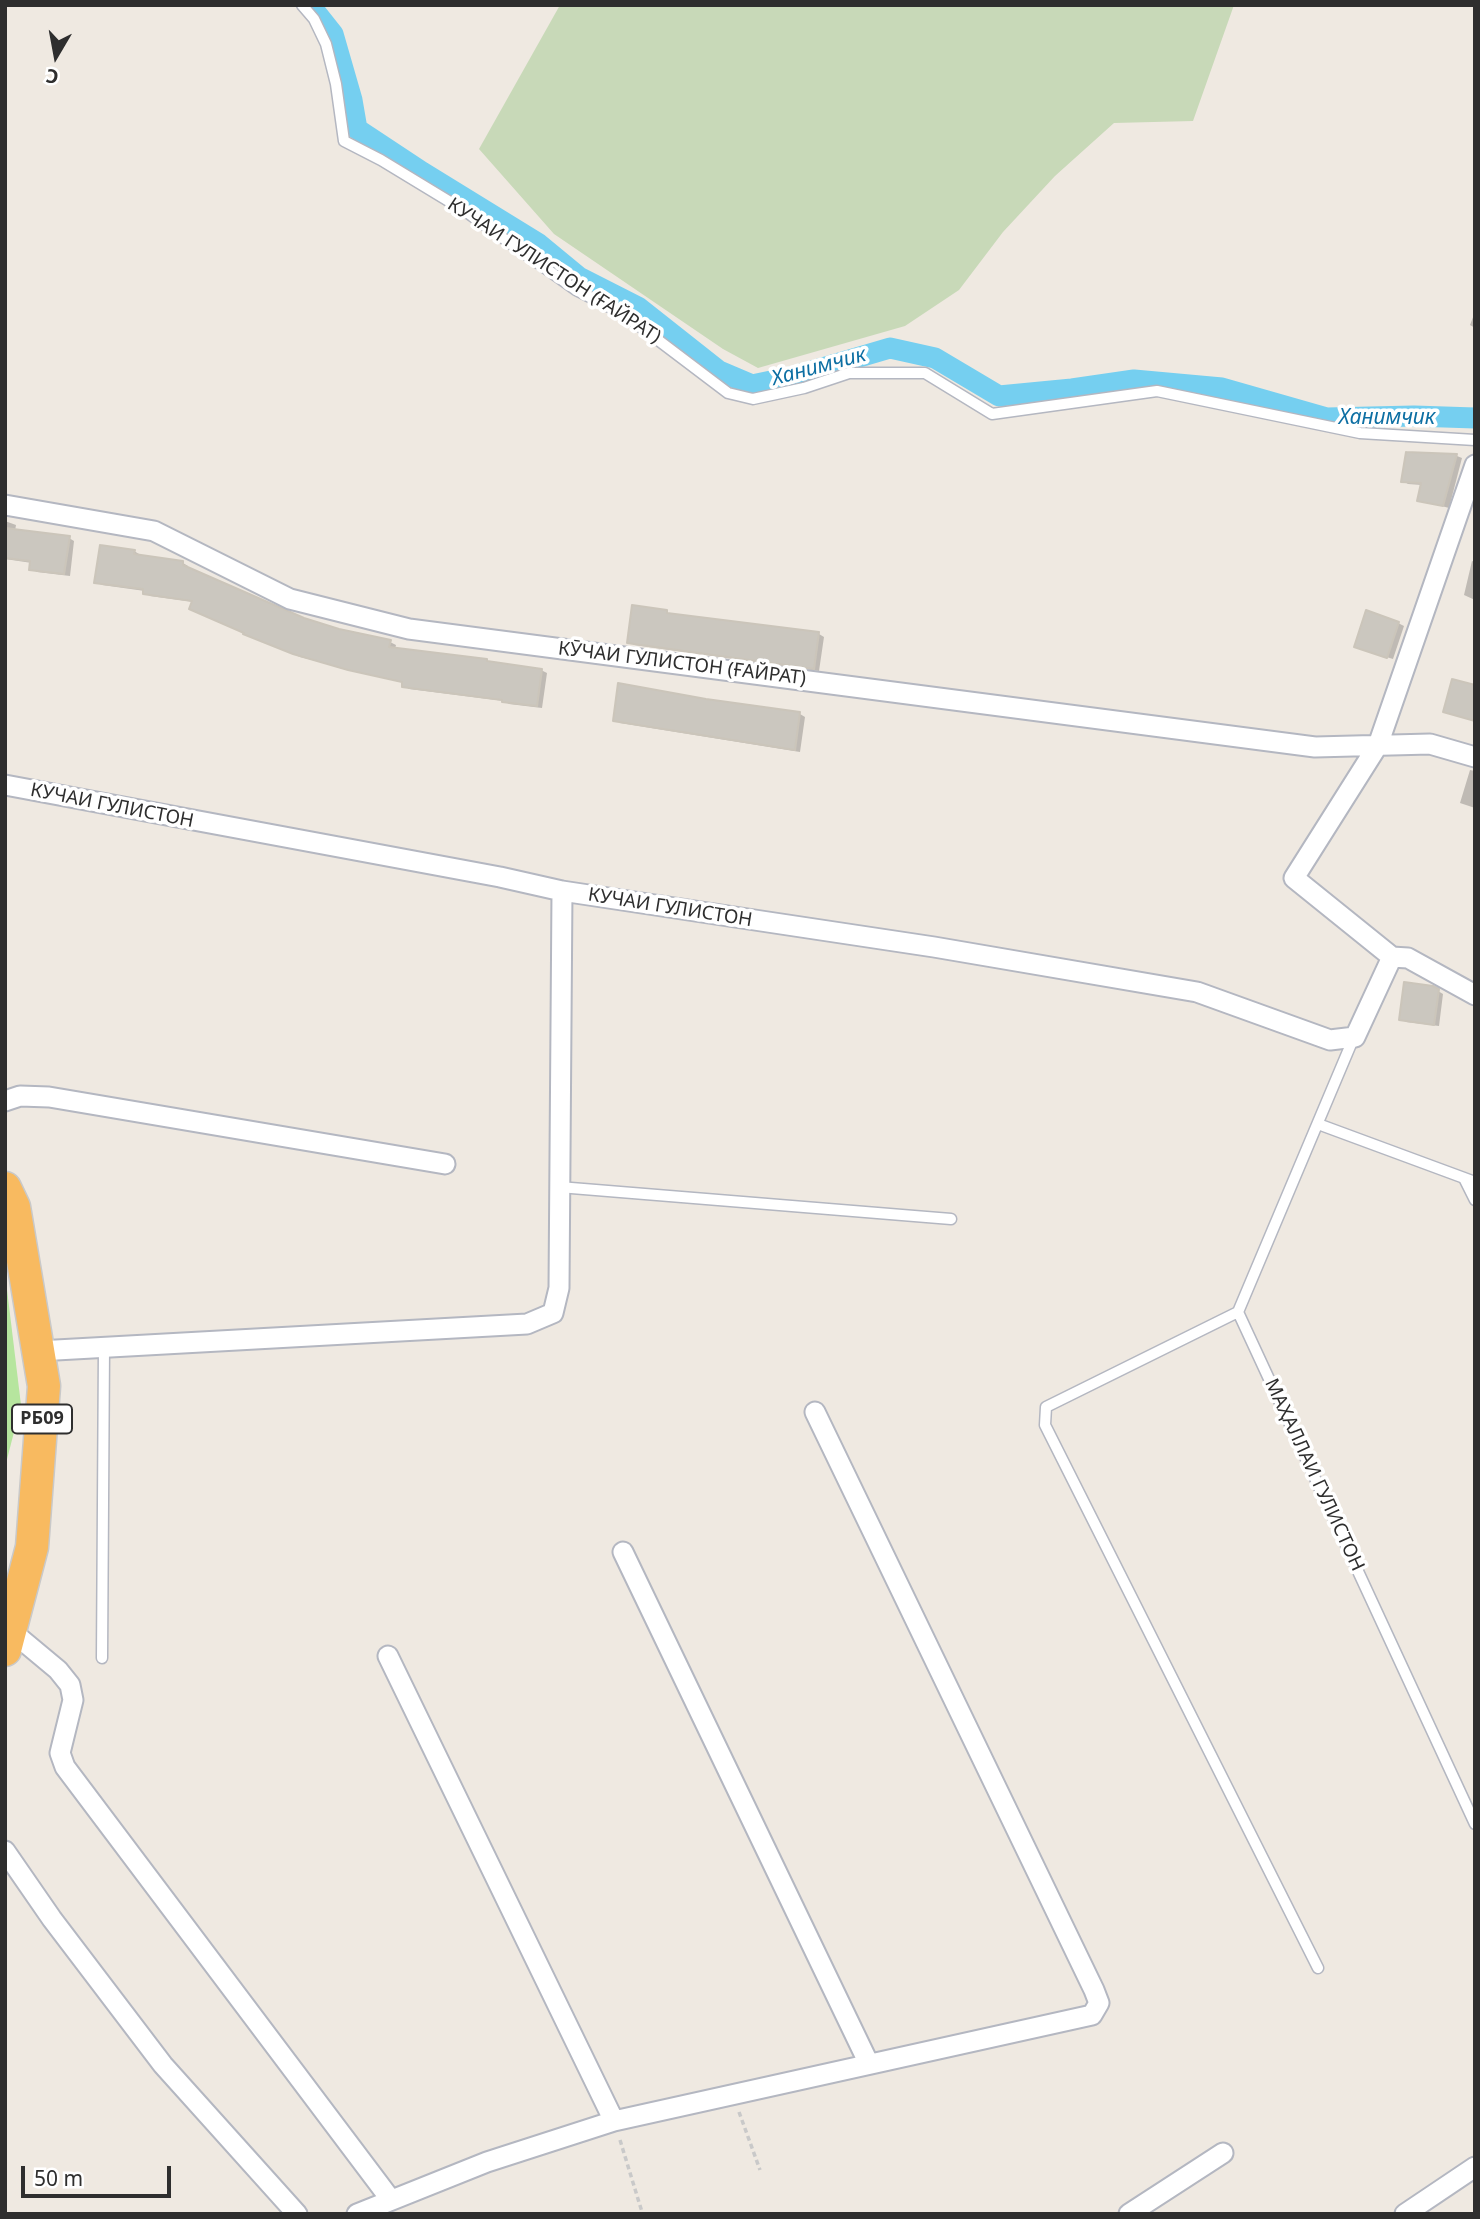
<!DOCTYPE html>
<html>
<head>
<meta charset="utf-8">
<style>
	body { margin:0 }
	#map { position:relative; width:1480px; height:2219px; overflow:hidden; background:#efe9e1; font-family:"Noto Sans",sans-serif }
	canvas { display:block }
	.frame { position:absolute; inset:0; border:7px solid #2e2e2e; pointer-events:none }
	.north { position:absolute; left:21px; top:21px; width:70px; height:70px; -webkit-text-stroke:5px #fff; paint-order:stroke; rotate:190deg; font-size:19px; font-weight:700; line-height:28px; text-align:center; color:#2e2e2e }
	.north::after { content:''; display:block; margin:auto; width:24px; height:32px; background:#2e2e2e; clip-path:polygon(50% 0,100% 100%,50% 72%,0 100%) }
	.scale { position:absolute; left:21px; top:2166px; width:150px; height:32px; box-sizing:border-box; border:4px solid #2e2e2e; border-top:0; padding-left:9px; font-size:21px; line-height:24px; white-space:nowrap; color:#2e2e2e; -webkit-text-stroke:5px #fff; paint-order:stroke }
</style>
</head>
<body>
<div id="map">
<canvas width="1480" height="2219"></canvas>
<div class="frame"></div>
<div class="north">С</div>
<div class="scale">50 m</div>
</div>
<script>
const ctx = document.querySelector('canvas').getContext('2d');
ctx.lineJoin = 'round';
function fillPath(path, color) { ctx.fillStyle = color; ctx.fill(path, 'evenodd'); }
const poly = rows => new Path2D(rows.map(r => 'M' + r).join(''));
function stroke(path, color, width, dash) { ctx.strokeStyle = color; ctx.lineWidth = width; ctx.lineCap = dash ? 'butt' : 'round'; ctx.setLineDash(dash || []); ctx.stroke(path); }
function write(font, color, halo, rows, align = 'center') {
  ctx.font = font + ' "Noto Sans",sans-serif'; ctx.lineWidth = 7; ctx.setLineDash([]); ctx.textBaseline = 'middle'; ctx.strokeStyle = halo; ctx.fillStyle = color; for (const [text, x, y, turn = 0] of rows) {
    ctx.save(); ctx.translate(x, y); ctx.rotate((+turn || 0) * Math.PI / 180); ctx.textAlign = isNaN(turn) ? turn : align; if (halo) ctx.strokeText(text, 0, 0); ctx.fillText(text, 0, 0); ctx.restore();
  }
}
const green = poly([
	[5,1273,21,1405,5,1467]
]);
const cemetery = poly([
	[560,5,1234,5,1193,121,1114,123,1055,176,1003,232,959,290,905,326,758,368,723,349,554,234,479,149]
]);
const shadow = poly([
	[1475,312,1475,328,1470,325],
	[1407,454,1457,456,1462,458,1449,508,1419,500,1422,485,1408,484,1403,481],
	[5,521,16,525,15,531,69,538,74,541,70,576,37,572,31,569,32,563,5,559],
	[134,551,139,554,139,557,183,563,188,566,187,569,303,620,338,631,390,642,396,645,395,649,541,670,547,673,542,708,509,704,504,701,409,689,404,686,404,683,300,657,196,612,194,602,150,596,145,593,145,591,102,585,96,582],
	[1472,561,1475,562,1475,600,1464,595],
	[666,612,672,615,819,634,824,637,819,671,634,645,629,642],
	[1398,623,1404,626,1393,659,1361,649],
	[706,701,800,714,805,717,800,752,620,723,615,720],
	[1470,770,1475,771,1475,808,1460,803],
	[1433,988,1443,994,1439,1026,1406,1022,1401,1019]
]);
const canal = poly([
	[310,5,333,34,352,100,357,129,422,172,539,244,579,277,638,307,719,371,752,385,795,376,890,348,935,358,999,396,1072,389,1134,380,1222,388,1327,418,1414,416,1475,418]
]);
const building = poly([
	[1406,452,1457,454,1443,506,1417,501,1421,483,1401,482,1406,452],
	[5,528,70,536,64,574,29,570,30,561,5,558,5,528],
	[100,545,135,550,134,554,183,561,183,565,304,618,339,629,391,640,389,647,487,659,487,661,542,669,537,706,502,702,502,700,402,687,402,682,348,670,293,654,243,634,244,633,189,609,192,601,143,594,143,589,94,583,100,545],
	[632,605,667,610,667,613,819,632,814,669,627,643,632,605],
	[1366,610,1399,622,1387,658,1354,647,1366,610],
	[1452,679,1475,685,1475,721,1443,712,1452,679],
	[618,683,706,699,800,712,795,750,613,721,618,683],
	[1404,982,1433,986,1439,989,1434,1025,1399,1020,1404,982]
]);
const path = poly([
	[739,2112,760,2170],
	[620,2140,642,2212]
]);
const service = poly([
	[302,5,314,19,326,44,336,84,344,141,381,160,465,211,576,290,625,315,728,393,753,399,804,388,849,373,925,373,992,414,1157,391,1360,433,1475,440],
	[1354,1037,1238,1312,1475,1824],
	[1318,1124,1475,1182],
	[1464,1178,1475,1200],
	[559,1187,951,1219],
	[1238,1312,1046,1407,1045,1425,1318,1968],
	[102,1658,104,1347]
]);
const minor = poly([
	[5,505,154,531,290,599,409,629,1315,747,1430,744,1475,757],
	[5,785,500,877,562,891,934,947,1197,992,1330,1040,1355,1037,1392,957,1408,958,1475,995],
	[1392,957,1294,878,1378,745,1475,465],
	[5,1101,20,1096,49,1097,445,1164],
	[38,1351,527,1324,553,1313,559,1288,562,891],
	[623,1552,869,2064],
	[10,1630,58,1670,70,1685,73,1700,60,1753,65,1767,391,2200],
	[388,1656,614,2121],
	[5,1851,52,1919,163,2065,297,2214],
	[357,2214,487,2162,614,2121,1092,2015,1099,2003,1094,1990,815,1412],
	[1129,2214,1223,2153],
	[1405,2214,1475,2167]
]);
const trunk = poly([
	[5,1188,14,1207,44,1386,32,1547,5,1650]
]);
const shields = [
	[42,1419,60]
];
const shieldNames = [
	["РБ09",42,1419]
];
const streetNames = [
	["КУЧАИ ГУЛИСТОН (ҒАЙРАТ)",554,271,33],
	["КӮЧАИ ГУЛИСТОН (ҒАЙРАТ)",682,664,7],
	["КУЧАИ ГУЛИСТОН",112,806,11],
	["КУЧАИ ГУЛИСТОН",670,908,9],
	["МАҲАЛЛАИ ГУЛИСТОН",1314,1475,65]
];
const waterNames = [
	["Ханимчик",819,367,-15],
	["Ханимчик",1387,418]
];
fillPath(green, '#b6e59e');
fillPath(cemetery, '#c8d9b8');
fillPath(shadow, '#0003');
stroke(canal, '#75cff0', 21);
fillPath(building, '#cbc7bf');
stroke(building, '#cbc5ba', 2);
stroke(service, '#b4b7c1', 13);
stroke(minor, '#b4b7c1', 23);
stroke(trunk, '#c9c9c9', 35);
stroke(path, '#c9c9c9', 3.5, [5, 3.5]);
stroke(service, '#fff', 10);
stroke(minor, '#fff', 19);
stroke(trunk, '#f8ba60', 32);
for (const [x, y, w] of shields) { const box = new Path2D(); box.roundRect(x - w / 2, y - 14.5, w, 29, 5); ctx.fillStyle = '#fff'; ctx.fill(box); stroke(box, '#2e2e2e', 2); }
write('bold 18px', '#2e2e2e', null, shieldNames);
write('19px', '#2e2e2e', '#fff', streetNames);
write('italic 21px', '#0d6fa3', '#fff', waterNames);
</script>
</body>
</html>
